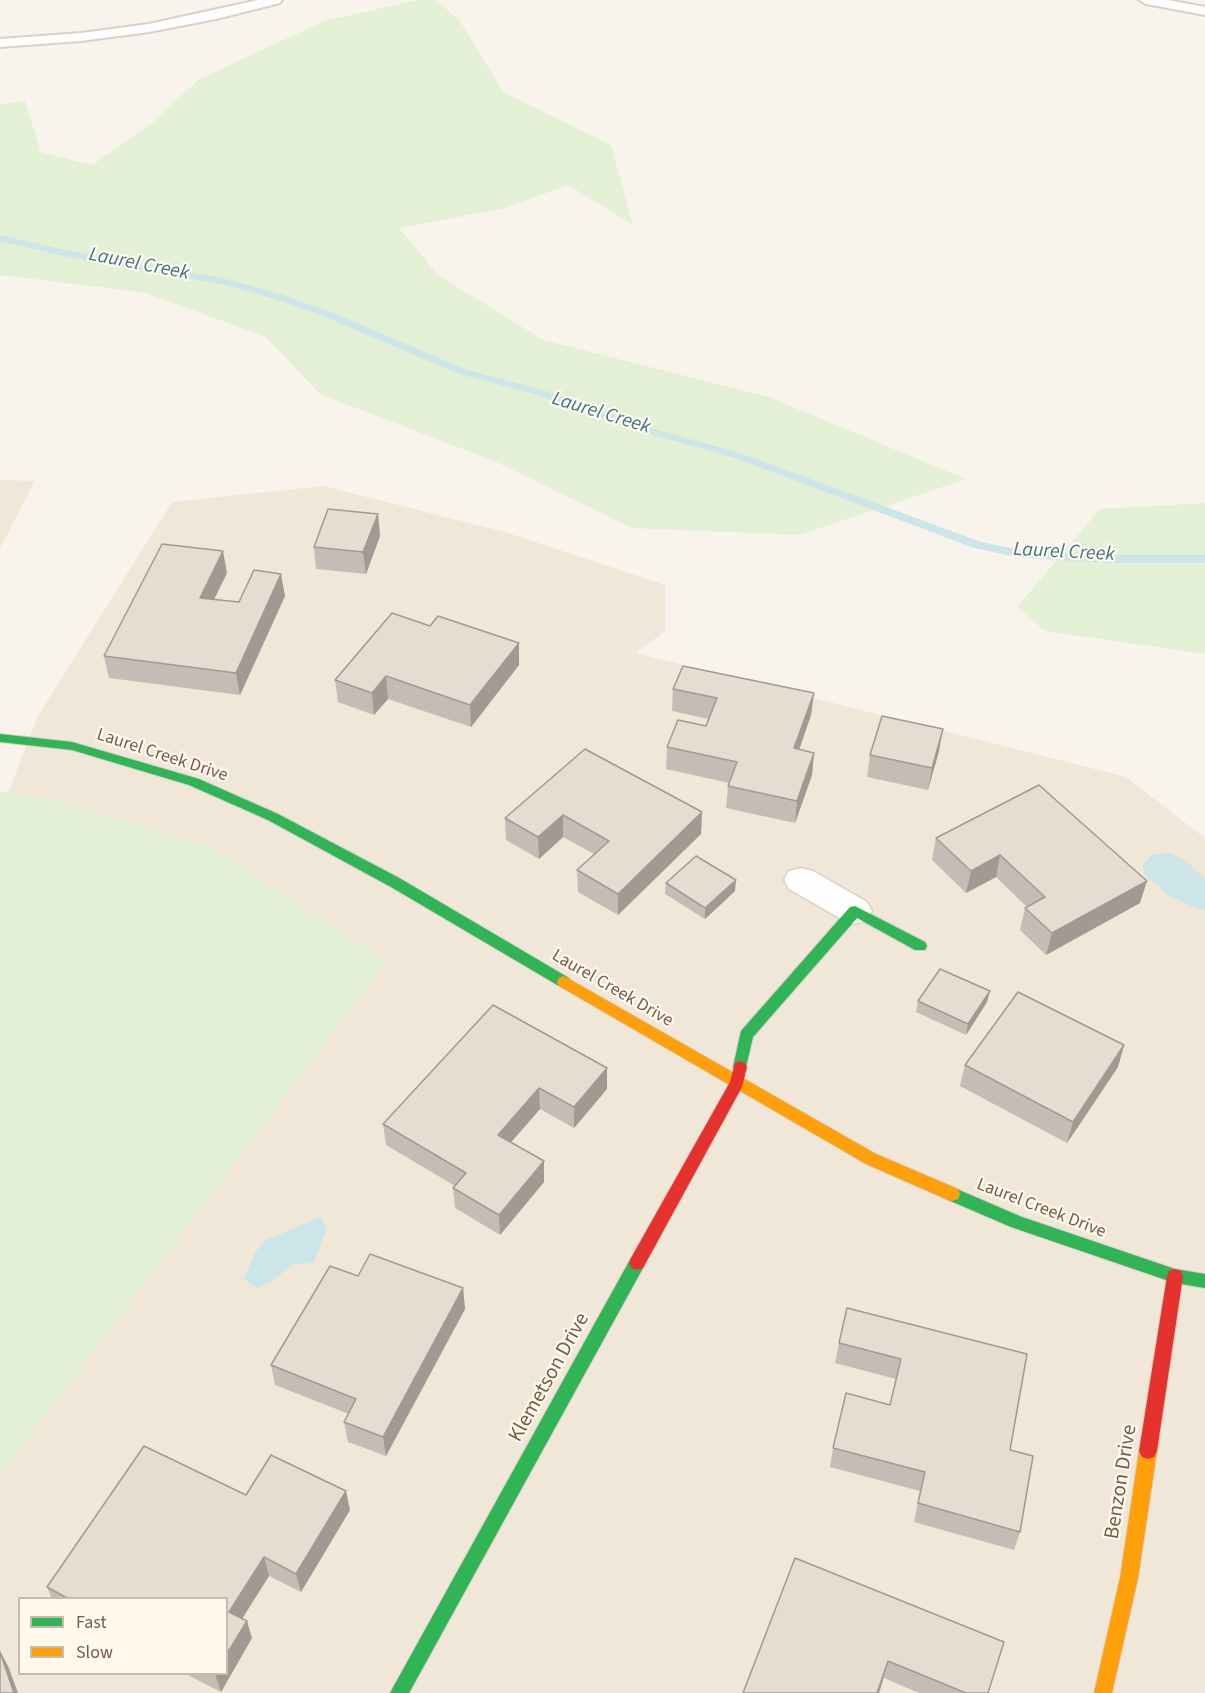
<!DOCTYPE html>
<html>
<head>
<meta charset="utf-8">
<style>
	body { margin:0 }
	#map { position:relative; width:1205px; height:1693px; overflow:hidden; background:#f8f4eb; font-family:"Source Sans 3",sans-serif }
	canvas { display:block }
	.legend { position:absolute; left:18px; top:1597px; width:210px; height:78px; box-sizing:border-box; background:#fff9ed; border:2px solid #c9baab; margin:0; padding:8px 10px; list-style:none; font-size:18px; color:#785c49 }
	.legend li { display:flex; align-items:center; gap:12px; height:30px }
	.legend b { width:30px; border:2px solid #c9baab }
</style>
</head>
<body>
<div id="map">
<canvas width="1205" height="1693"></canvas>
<ul class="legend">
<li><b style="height:8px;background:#30b455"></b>Fast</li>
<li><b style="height:8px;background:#ff9f0a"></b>Slow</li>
</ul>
</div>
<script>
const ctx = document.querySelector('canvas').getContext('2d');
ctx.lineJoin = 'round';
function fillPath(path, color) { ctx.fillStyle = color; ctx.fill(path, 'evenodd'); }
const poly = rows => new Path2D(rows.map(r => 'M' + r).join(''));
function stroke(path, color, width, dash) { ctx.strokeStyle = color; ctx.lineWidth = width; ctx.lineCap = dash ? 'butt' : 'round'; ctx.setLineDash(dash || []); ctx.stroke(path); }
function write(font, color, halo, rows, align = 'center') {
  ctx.font = font + ' "Source Sans 3",sans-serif'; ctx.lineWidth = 4.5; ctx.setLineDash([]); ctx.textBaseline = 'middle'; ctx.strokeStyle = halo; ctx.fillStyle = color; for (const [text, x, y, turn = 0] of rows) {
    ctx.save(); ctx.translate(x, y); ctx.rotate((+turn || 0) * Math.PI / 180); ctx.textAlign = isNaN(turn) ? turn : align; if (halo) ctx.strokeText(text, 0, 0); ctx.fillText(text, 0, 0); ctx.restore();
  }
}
const residential = poly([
	[0,480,35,481,0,548],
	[323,486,505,532,665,585,665,631,636,653,1126,777,1205,838,1205,1693,0,1693,0,1475,386,962,211,847,52,799,8,793,38,716,172,502],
	[20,1598,226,1598,226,1674,20,1674]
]);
const green = poly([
	[417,0,436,0,460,21,503,92,611,145,633,225,568,185,502,209,399,228,438,275,543,340,769,397,966,479,799,535,632,528,496,462,320,394,266,337,146,293,0,275,0,104,25,101,41,152,92,165,151,124,198,80,324,21],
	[1205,503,1205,654,1045,631,1017,607,1100,509],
	[0,791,52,799,211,847,386,962,0,1475]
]);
const water = poly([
	[1168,852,1186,861,1205,879,1205,910,1195,908,1164,893,1159,886,1144,875,1143,864,1152,855],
	[320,1217,327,1227,314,1263,294,1264,270,1282,257,1288,244,1279,255,1253,264,1241]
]);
const stream = poly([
	[0,235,69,251,226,279,283,295,331,312,467,370,546,391,651,428,743,454,981,542,1021,550,1111,555,1205,555,1205,563,1111,563,1021,558,974,548,735,458,643,432,538,395,459,374,323,316,275,299,225,285,69,257,0,241,0,235]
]);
const lane = poly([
	[258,0,282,0,280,3,216,19,149,32,81,41,0,47,0,39,81,33,149,24,258,0],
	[1139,0,1168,0,1205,7,1205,15,1146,4,1139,0]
]);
const street = poly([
	[801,868,813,871,867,902,872,911,867,920,855,924,843,920,789,889,784,880,789,871,801,868]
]);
const fast = poly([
	[0,734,72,742,199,779,278,814,401,879,569,978,571,982,569,986,559,986,391,887,268,820,189,785,72,750,0,742,0,734],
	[855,906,925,942,927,946,925,950,915,950,857,918,753,1037,745,1071,740,1073,735,1071,733,1067,741,1031,850,907,855,906],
	[952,1187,1022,1217,1175,1269,1205,1274,1205,1288,1175,1283,1011,1227,946,1199,944,1194,946,1189,952,1187],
	[637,1256,643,1258,645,1263,643,1268,409,1693,390,1693,631,1258,637,1256]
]);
const slow = poly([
	[564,976,876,1154,958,1189,960,1194,958,1199,952,1201,946,1199,866,1164,559,986,557,982,559,978,564,976],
	[1148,1443,1154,1445,1157,1451,1138,1578,1112,1693,1094,1693,1120,1578,1139,1451,1142,1445,1148,1443]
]);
const jam = poly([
	[740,1061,745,1063,747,1067,742,1087,643,1268,637,1270,631,1268,629,1263,631,1258,730,1082,735,1063,740,1061],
	[1175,1269,1181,1271,1183,1276,1157,1451,1154,1457,1148,1459,1142,1457,1139,1451,1167,1276,1169,1271,1175,1269]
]);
const wall = poly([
	[378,514,380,536,366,574,316,569,314,547],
	[227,573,214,599,239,602,285,596,240,695,109,678,104,656],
	[519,665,471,727,388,699,374,715,338,702,335,680],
	[673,689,814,693,811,715,799,750,814,753,812,775,795,823,726,808,728,786,729,783,666,769,667,747,706,726,708,719,672,711],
	[585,749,702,812,701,834,618,915,578,892,577,870,594,854,563,837,539,859,506,840,505,818],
	[939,751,928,790,867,777,870,755],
	[1039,785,1140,903,1046,955,1020,930,1025,908,1027,907,996,877,966,893,932,860,936,838],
	[666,883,735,891,705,919,665,894],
	[918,1001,987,1002,966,1035,916,1012],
	[493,1005,607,1089,574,1128,540,1109,511,1142,544,1182,500,1235,455,1208,453,1188,455,1186,386,1145,383,1124],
	[1124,1045,1118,1067,1067,1143,960,1086,965,1065],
	[358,1276,463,1288,465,1309,386,1456,348,1442,344,1422,349,1414,275,1385,271,1365],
	[847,1308,1010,1450,1020,1532,1014,1550,914,1522,920,1491,830,1467,833,1448,890,1405,896,1379,835,1363,839,1343],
	[246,1495,350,1510,301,1592,269,1576,242,1618,252,1638,221,1692,186,1674,226,1674,226,1599,52,1599,47,1587],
	[795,1558,988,1693,919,1693,884,1678,879,1693,743,1693]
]);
const shadedWall = poly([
	[378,514,380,536,366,574,363,552],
	[223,551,227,573,204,620,200,598],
	[281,574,285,596,240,695,236,673],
	[519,643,519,665,471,727,470,705],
	[386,676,388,699,374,715,372,693],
	[814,693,811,715,792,770,794,748],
	[943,729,939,751,928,790,932,768],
	[814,753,812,775,795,823,797,801],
	[702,812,701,834,618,915,618,894],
	[563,815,563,837,539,859,538,837],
	[1000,855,996,877,966,893,971,871],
	[736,880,735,891,705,919,705,908],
	[1147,881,1140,903,1046,955,1052,933],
	[990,991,987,1002,966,1035,968,1024],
	[1124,1045,1118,1067,1067,1143,1073,1122],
	[607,1068,607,1089,574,1128,574,1107],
	[539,1088,540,1109,499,1156,498,1135],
	[544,1161,544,1182,500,1235,499,1215],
	[463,1288,465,1309,386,1456,383,1437],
	[346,1491,350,1510,301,1592,296,1574],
	[264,1557,269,1576,235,1630,229,1612],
	[247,1621,252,1638,221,1692,215,1674,226,1674,226,1655],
	[0,1651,8,1666,18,1693,14,1693],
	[888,1661,879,1693,877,1693]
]);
const building = poly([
	[328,509,378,514,363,552,314,547,328,509],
	[162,544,223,551,200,598,239,602,254,570,281,574,236,673,104,656,162,544],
	[392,613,430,626,438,616,519,643,470,705,386,676,372,693,335,680,392,613],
	[683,666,814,693,794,748,814,753,797,801,728,786,737,762,667,747,678,720,706,726,717,698,673,689,683,666],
	[882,716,943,729,932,768,870,755,882,716],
	[585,749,702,812,618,894,577,870,609,841,563,815,538,837,505,818,585,749],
	[1039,785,1147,881,1052,933,1025,908,1045,897,1000,855,971,871,936,838,1039,785],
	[696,856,736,880,705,908,666,883,696,856],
	[940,969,990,991,968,1024,918,1001,940,969],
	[1018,992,1124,1045,1073,1122,965,1065,1018,992],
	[493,1005,607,1068,574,1107,539,1088,498,1135,544,1161,499,1215,453,1188,466,1173,383,1124,493,1005],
	[370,1254,463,1288,383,1437,344,1422,356,1399,271,1365,330,1266,358,1276,370,1254],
	[847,1308,1027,1354,1010,1450,1033,1456,1020,1532,918,1503,925,1472,833,1448,846,1393,890,1405,901,1359,839,1343,847,1308],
	[144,1446,246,1495,271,1455,346,1491,296,1574,264,1557,229,1612,247,1621,226,1655,226,1599,69,1599,47,1587,144,1446],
	[795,1558,1004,1642,988,1693,966,1693,888,1661,877,1693,743,1693,795,1558],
	[0,1652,14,1693,0,1693,0,1652]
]);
const streetNames = [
	["Laurel Creek Drive",162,756,18],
	["Laurel Creek Drive",612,989,30],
	["Laurel Creek Drive",1041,1209,21]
];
const waterNames = [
	["Laurel Creek",139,265,11],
	["Laurel Creek",601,414,17],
	["Laurel Creek",1064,553,3]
];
const nearStreetnames = [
	["Klemetson Drive",550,1378,-61],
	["Benzon Drive",1122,1482,-81]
];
fillPath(residential, '#f1e7d8');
fillPath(green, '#e3f0d5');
fillPath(water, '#cce5e9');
fillPath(stream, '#cce5e9');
stroke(lane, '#d7d1c9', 4);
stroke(street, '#d7d1c9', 3);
stroke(fast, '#d7d0c8', 2);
stroke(slow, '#d7d0c8', 2);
stroke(jam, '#d7d0c8', 2);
fillPath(lane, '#fefdfc');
fillPath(street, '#fefdfc');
fillPath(fast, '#30b455');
fillPath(slow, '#ff9f0a');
fillPath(jam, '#e5322d');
fillPath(wall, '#c5bdb5');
fillPath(shadedWall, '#a09a93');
fillPath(building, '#e5dcd2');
stroke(building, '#a09a93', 1.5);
write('18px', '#785c49', '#fff9ed', streetNames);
write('italic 20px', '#3f7685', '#fff9ed', waterNames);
write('21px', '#785c49', '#fff9ed', nearStreetnames);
</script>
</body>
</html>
